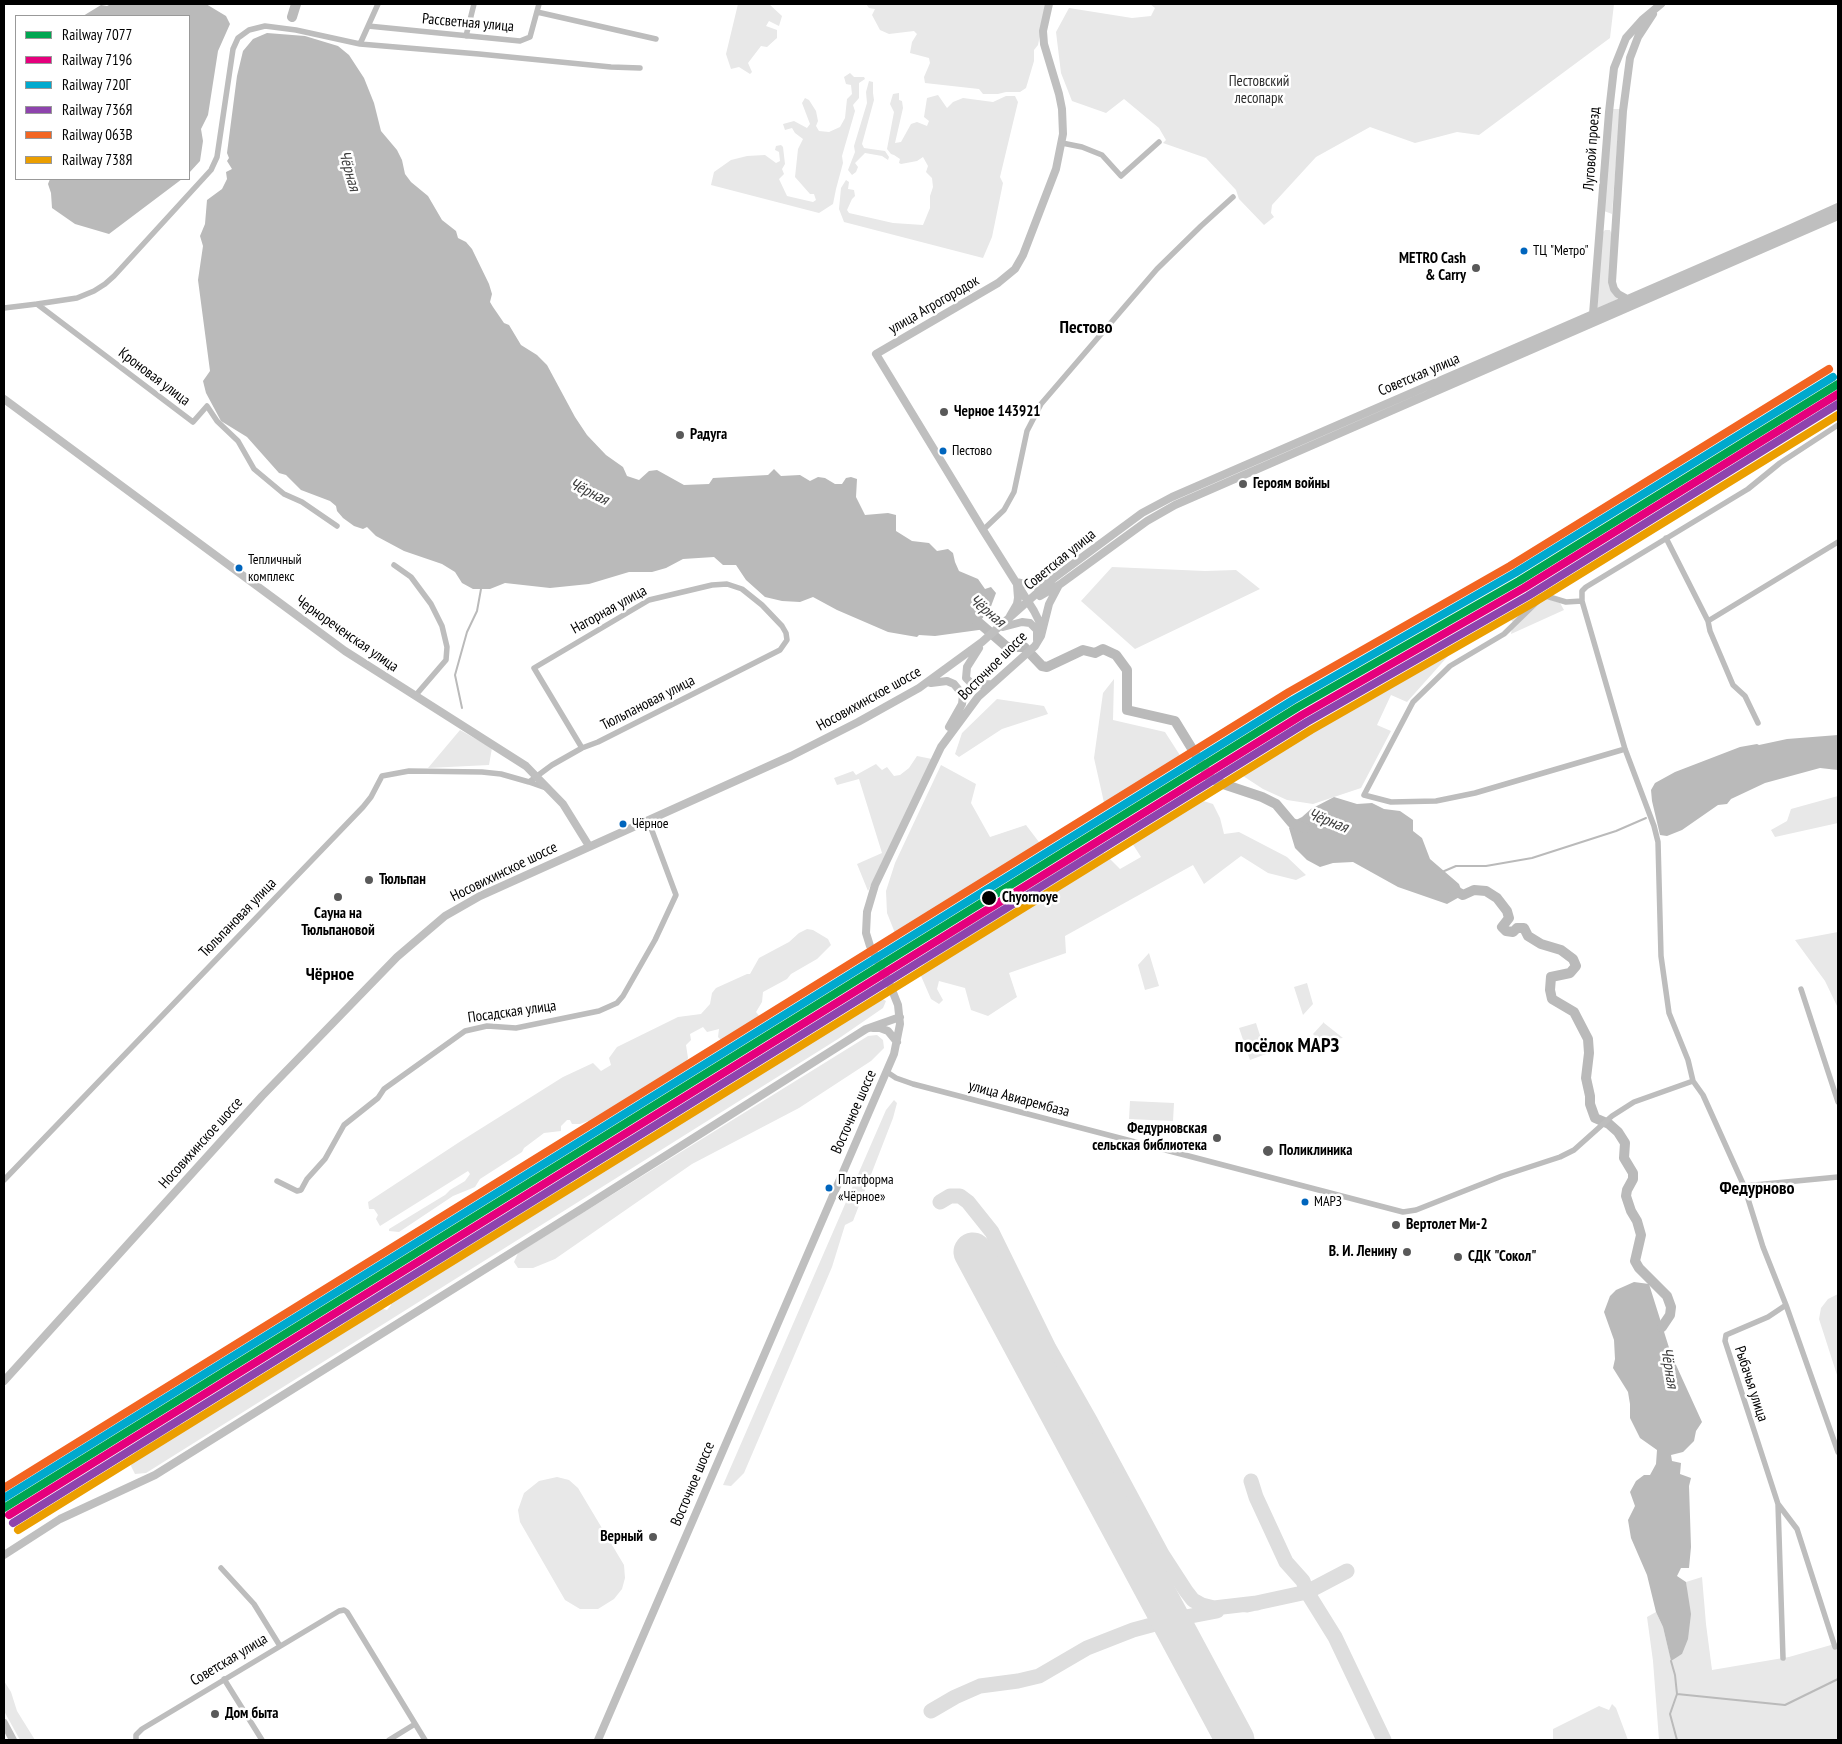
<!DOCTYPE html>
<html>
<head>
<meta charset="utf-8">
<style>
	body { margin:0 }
	#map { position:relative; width:1842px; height:1744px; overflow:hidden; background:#fff; font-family:"PT Sans Narrow",sans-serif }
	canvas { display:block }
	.frame { position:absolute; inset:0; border:5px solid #000; pointer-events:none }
	.legend { position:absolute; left:15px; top:15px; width:175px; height:165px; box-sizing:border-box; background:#fff; border:1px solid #999; margin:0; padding:6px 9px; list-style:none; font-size:15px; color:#000 }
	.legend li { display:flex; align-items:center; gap:10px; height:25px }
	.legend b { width:25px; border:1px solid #999 }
</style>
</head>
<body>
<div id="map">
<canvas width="1842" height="1744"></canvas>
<div class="frame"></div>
<ul class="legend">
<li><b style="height:6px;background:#00a651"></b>Railway 7077</li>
<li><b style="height:6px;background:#e5007d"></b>Railway 7196</li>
<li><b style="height:6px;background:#00a9ce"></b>Railway 720Г</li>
<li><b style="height:6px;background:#8e44ad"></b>Railway 736Я</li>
<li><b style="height:6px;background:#f26522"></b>Railway 063В</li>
<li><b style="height:6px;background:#eb9e00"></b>Railway 738Я</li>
</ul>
</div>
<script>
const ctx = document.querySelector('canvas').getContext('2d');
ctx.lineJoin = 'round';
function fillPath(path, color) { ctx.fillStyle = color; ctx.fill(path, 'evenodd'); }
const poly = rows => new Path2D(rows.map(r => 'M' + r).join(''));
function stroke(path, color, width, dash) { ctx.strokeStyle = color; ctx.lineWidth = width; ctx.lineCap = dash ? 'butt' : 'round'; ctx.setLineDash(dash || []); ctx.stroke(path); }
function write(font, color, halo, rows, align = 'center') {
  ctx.font = font + ' "PT Sans Narrow",sans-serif'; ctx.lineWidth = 5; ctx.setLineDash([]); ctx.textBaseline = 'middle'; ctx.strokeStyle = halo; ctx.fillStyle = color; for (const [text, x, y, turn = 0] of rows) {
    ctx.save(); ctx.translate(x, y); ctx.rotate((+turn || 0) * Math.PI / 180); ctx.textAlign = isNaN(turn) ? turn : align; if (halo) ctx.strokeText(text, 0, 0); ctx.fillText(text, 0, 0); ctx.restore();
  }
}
const green = poly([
	[738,4,769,4,782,16,779,26,769,21,766,26,777,30,777,38,767,47,761,46,748,63,752,72,750,74,739,67,731,69,726,54],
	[866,4,1046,4,1038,45,1034,50,1034,61,1026,88,1020,92,1006,92,998,94,983,94,979,89,925,83,924,77,930,63,929,58,910,53,912,42,917,34,914,31,889,34,880,30,872,15,875,9,869,8],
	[1150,4,1614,4,1610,38,1479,135,1457,132,1415,143,1370,127,1316,157,1272,205,1271,213,1274,217,1264,225,1239,199,1236,190,1206,158,1163,143,1166,140,1159,128,1124,99,1106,113,1072,101,1061,73,1056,32,1069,8,1132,18,1151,16,1155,8],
	[850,73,854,77,864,77,865,79,859,83,859,98,853,105,855,111,842,156,843,163,836,189,833,204,819,213,711,185,714,172,731,160,747,156,765,155,776,163,780,161,779,152,775,150,776,146,781,145,783,147,785,164,782,169,784,174,779,179,787,196,813,202,816,200,814,194,810,194,795,177,798,149,803,139,795,133,792,128,785,130,783,124,794,121,807,128,810,124,802,103,805,98,809,100,816,111,818,121,816,126,819,131,829,132,840,127,845,118,847,99,852,94,851,85,846,84,844,77],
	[869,81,873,82,873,93,874,100,862,144,864,148,885,151,889,157,888,160,882,156,865,153,855,163,858,167,856,172,852,175,848,170,855,152,854,146,867,103,866,92],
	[899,93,899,100,902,101,903,108,895,143,901,142,911,124,917,122,927,126,929,121,924,117,927,98,938,95,947,108,953,102,963,98,993,102,1006,96,1015,96,1018,102,1000,177,1003,183,992,237,983,258,844,222,839,209,841,188,846,180,849,182,848,189,854,190,855,196,852,199,847,210,849,213,893,223,923,225,930,208,930,196,933,187,932,178,926,172,928,166,923,157,917,161,901,164,899,163,900,159,894,155,891,154,887,149,894,112,890,104,893,94],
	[1611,109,1620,109,1612,214,1604,211],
	[1605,230,1610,230,1612,235,1610,287,1618,299,1597,309,1602,233],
	[1112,567,1205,571,1236,570,1260,589,1135,649,1081,601],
	[1545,598,1560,603,1564,610,1511,634,1513,622,1510,619,1518,607,1535,600,1539,602],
	[1449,655,1407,702,1391,695,1377,725,1391,731,1361,788,1313,804,1287,800,1263,789,1240,774],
	[1114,679,1113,720,1165,732,1183,760,1105,807,1094,758,1103,693],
	[997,699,1044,706,1048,714,1002,729,959,757,955,754,962,733],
	[460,730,492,748,489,765,428,768],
	[917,756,932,759,868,891,857,864,882,853,859,779,837,785,834,778,853,771,856,775,876,764,882,770,887,767,894,776,900,775,909,768],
	[941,765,976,784,971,803,990,837,1026,825,1042,846,895,933,887,913,886,891,895,863],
	[1838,796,1838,823,1775,837,1771,830,1787,821,1791,809],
	[1197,799,1213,804,1220,818,1224,834,1239,832,1287,857,1306,875,1296,880,1268,873,1241,856,1204,884,1193,865,1065,936,1066,953,1009,973,1017,997,988,1016,971,1010,965,988,939,981,937,989,943,1000,939,1004,931,999,921,976,924,963,941,947,937,941,1095,844,1120,869,1141,857,1132,843,1141,832],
	[807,929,813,930,828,939,831,945,817,959,791,974,787,979,763,992,762,1002,756,1012,760,1017,752,1025,748,1025,732,1035,731,1038,722,1041,718,1037,719,1029,707,1032,703,1027,690,1034,691,1040,686,1045,688,1058,685,1066,615,1112,593,1124,588,1121,580,1124,572,1124,570,1120,567,1120,561,1126,561,1131,544,1133,524,1148,522,1152,480,1179,475,1187,453,1196,399,1232,389,1231,389,1229,445,1195,450,1190,465,1181,470,1174,468,1171,380,1226,376,1219,378,1215,374,1209,369,1209,368,1202,461,1141,563,1077,593,1063,601,1071,611,1065,609,1058,617,1047,678,1017,701,1014,710,1004,712,993,716,988,747,974,750,974,759,958,789,942,799,933],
	[1838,932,1838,1008,1825,981,1795,940],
	[1149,953,1159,986,1145,990,1138,965],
	[1307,983,1313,1004,1303,1015,1294,987],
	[879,997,886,1001,883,1008,838,1039,146,1473,135,1474,131,1466,135,1453,136,1442,168,1422,183,1424,339,1334,347,1319,366,1305,387,1310,391,1305,391,1295,486,1233,568,1182,578,1185,624,1159,633,1146,776,1060,840,1019,847,1021,860,1006,868,1001],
	[1324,1022,1324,1023,1343,1038,1320,1041,1313,1034],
	[1256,1023,1266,1054,1250,1060,1239,1028],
	[877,1035,883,1040,884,1048,871,1061,799,1108,692,1164,555,1259,533,1268,518,1268,514,1262,518,1253,868,1036],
	[894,1100,897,1103,893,1118,853,1221,845,1225,832,1267,744,1473,731,1486,723,1485,886,1110],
	[1130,1101,1174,1103,1173,1121,1129,1119],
	[1838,1294,1838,1378,1819,1319,1821,1308,1828,1299],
	[557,1477,569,1480,578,1488,624,1565,625,1578,622,1589,614,1599,598,1609,580,1609,565,1600,520,1522,518,1510,524,1493,539,1481],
	[1702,1577,1706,1624,1712,1670,1789,1657,1838,1643,1838,1740,1659,1740,1653,1661,1647,1617,1656,1612,1663,1627,1671,1660,1682,1654,1687,1595,1686,1582],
	[4,1681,11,1692,17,1711,35,1740,20,1740,4,1711],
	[1612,1704,1616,1708,1628,1740,1553,1740,1553,1729,1599,1706,1609,1710]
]);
const water = poly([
	[111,4,206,4,226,16,230,24,218,51,208,115,201,129,203,141,200,161,189,173,189,16,83,16,101,5,107,6],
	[267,33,305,36,338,46,349,55,364,78,374,103,381,131,397,150,402,160,405,174,411,182,428,196,442,220,456,231,458,238,466,242,472,249,489,284,492,294,490,302,493,307,504,323,509,325,521,345,537,355,547,365,575,417,587,435,606,455,623,467,627,476,639,480,649,471,657,470,684,485,709,484,713,478,768,475,774,469,781,476,800,475,810,481,818,477,825,478,835,484,842,484,846,478,851,477,857,479,856,497,865,515,888,513,896,515,896,531,912,541,929,543,937,551,948,549,953,553,955,562,959,571,978,579,985,589,991,587,996,593,990,609,981,620,985,622,986,629,935,636,919,635,917,637,888,632,837,610,813,597,800,602,782,601,765,597,746,580,736,565,723,565,714,557,683,559,666,568,652,572,629,572,589,584,550,588,505,583,490,589,473,589,462,583,455,572,442,564,404,551,376,536,367,527,363,529,354,526,343,518,337,511,336,506,330,501,301,490,286,475,279,473,247,437,221,421,206,393,203,381,210,371,198,280,203,246,200,236,205,224,207,200,222,189,227,179,226,172,232,169,227,161,229,158,227,153,237,76,243,51,253,39],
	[50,179,182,179,109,234,75,224,52,208,51,193,48,184],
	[1838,735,1838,770,1820,768,1765,783,1731,799,1727,804,1718,805,1682,830,1667,836,1660,835,1652,801,1651,790,1655,783,1675,772,1740,747,1757,744,1759,745,1787,739],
	[1334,797,1357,804,1372,803,1384,809,1400,811,1413,820,1413,831,1422,838,1430,859,1459,884,1463,895,1447,904,1398,887,1353,862,1333,863,1320,867,1307,860,1295,848,1289,828,1294,821,1302,817,1311,809],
	[1634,1282,1649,1284,1671,1354,1702,1422,1696,1431,1694,1441,1683,1452,1671,1455,1672,1461,1681,1463,1680,1474,1691,1478,1689,1486,1691,1547,1689,1568,1681,1568,1677,1576,1686,1582,1691,1614,1688,1639,1682,1654,1671,1661,1663,1627,1656,1612,1647,1575,1631,1538,1628,1520,1635,1506,1630,1492,1636,1481,1644,1475,1650,1475,1656,1464,1657,1450,1640,1438,1630,1418,1630,1404,1628,1392,1613,1368,1615,1359,1614,1340,1604,1312,1610,1296,1616,1290]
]);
const stream = poly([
	[462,708,455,675,467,632,477,611,481,589],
	[1442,872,1456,866,1486,866,1532,858,1616,831,1646,818],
	[1671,1661,1675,1675,1677,1694,1670,1714,1677,1740],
	[1677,1694,1785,1705,1838,1679]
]);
const river = poly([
	[292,17,296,4],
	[977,621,1007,647,1024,647,1042,666,1047,667,1083,650,1095,653,1103,649,1116,655,1127,670,1127,710,1175,721,1210,778,1223,784,1262,797,1276,804,1292,823,1305,828],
	[1452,889,1463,895,1474,890,1486,891,1497,898,1507,911,1509,918,1502,927,1506,931,1513,932,1517,928,1524,928,1528,936,1541,944,1561,950,1573,959,1576,966,1570,973,1551,977,1550,990,1552,999,1574,1012,1588,1039,1589,1053,1586,1078,1590,1096,1590,1104,1595,1118,1609,1124,1618,1132,1625,1143,1624,1158,1633,1173,1633,1179,1627,1190,1626,1196,1631,1211,1637,1221,1641,1235,1635,1261,1639,1268,1667,1296,1671,1307,1670,1315,1662,1327]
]);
const taxiway = poly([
	[940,1202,950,1196,960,1196,968,1202,992,1232,1049,1348,1091,1422,1162,1554,1186,1591,1193,1600,1202,1605,1214,1608,1257,1603],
	[1251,1481,1256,1497,1286,1562,1303,1581,1307,1592,1335,1637,1384,1740],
	[1247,1605,1307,1592,1347,1571],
	[931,1711,955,1697,980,1686,1018,1681,1039,1676,1087,1648,1133,1630,1170,1620,1217,1611]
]);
const runway = poly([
	[973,1252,1235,1740]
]);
const street = poly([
	[537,12,656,39],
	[368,26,520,41,530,37,539,4],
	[466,36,474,4],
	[360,44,378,4],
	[1062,143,1082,147,1102,155,1121,176,1159,142],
	[37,304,77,298,94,291,105,284,114,276,211,170,217,157,233,49,238,38,249,30,265,26,296,30,360,44,479,54,611,67,640,68],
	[4,308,37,304,193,422,207,406,217,421,238,441,254,469,284,494,302,502,337,526],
	[1838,425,1780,463,1748,489,1586,587,1582,591,1582,601,1625,749,1654,826,1658,842,1661,956,1669,1013,1688,1060,1693,1081,1703,1095,1744,1186,1763,1247,1786,1305,1838,1452],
	[983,530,1004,510,1014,492,1027,431,1041,404,1157,269,1201,226,1233,197],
	[1666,538,1708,621,1838,542],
	[394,565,411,577,431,604,442,626,447,647,446,660,415,696],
	[1582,601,1566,602,1546,596,1539,600,1504,634,1450,666,1413,702,1364,795,1391,802,1436,801,1475,793,1625,749],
	[1708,621,1710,631,1733,685,1745,696,1758,723],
	[529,782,546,788],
	[1801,989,1838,1102],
	[887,1072,896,1078,913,1084,1403,1212,1416,1210,1502,1176,1560,1157,1574,1150,1612,1116,1634,1102,1693,1081],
	[4,1180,363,807,371,797,382,776,409,771,482,772,501,774,529,782,552,765,582,748,598,742,780,650,787,640,786,633,782,626,762,605,742,589,727,584,712,585,649,600,534,668,582,748],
	[277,1181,297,1191,301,1190,307,1179,325,1159,344,1125,378,1098,384,1089,465,1031,487,1026,516,1028,599,1011,617,1003,623,996,655,940,676,895,648,820],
	[1744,1186,1838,1177],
	[1778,1504,1797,1529,1835,1647],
	[221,1568,254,1604,280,1646],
	[1783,1658,1778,1504,1725,1341,1726,1335,1768,1317,1786,1305],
	[224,1679,262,1740],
	[136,1740,136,1735,142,1729,339,1611,344,1610,347,1612,425,1740],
	[389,1740,415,1724]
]);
const secondary = poly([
	[1627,299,1618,294,1614,289,1612,282,1623,111,1630,58,1638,37,1653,14],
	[1593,314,1609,112,1614,68,1626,38,1643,19,1661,4],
	[4,399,345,651,526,766,563,804,589,846],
	[1016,582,1035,586,1048,582],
	[1040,596,1059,585,1147,521,1175,505,1838,216],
	[1010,616,1017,604,1018,598,1017,585],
	[1003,627,1022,622,1030,623,1037,630,1037,640],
	[1042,627,1034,611,983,530,876,354,998,283,1015,269,1023,255,1056,169,1063,134,1062,109,1059,94,1044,44,1043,31,1049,4],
	[979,648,967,667,966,678,973,685,992,684],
	[931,683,947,681,954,684,963,695,962,704,949,727],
	[873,1028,880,1028,888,1031,897,1042],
	[4,1381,262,1096,397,957,445,916,480,896,791,756,858,722,919,688,982,642,1054,578,1142,513,1172,497,1789,229,1838,207],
	[4,1555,60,1519,155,1475,583,1208,866,1029,900,1017],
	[4,1723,13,1740],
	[598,1740,894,1054,900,1024,898,1005,890,985,870,946,866,933,867,912,875,885,941,747,978,697,1035,646,1041,636,1049,604,1059,585]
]);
const rail1 = poly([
	[4,1508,1298,707,1519,581,1838,384]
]);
const rail2 = poly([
	[9,1515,1302,715,1524,588,1838,394]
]);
const rail3 = poly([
	[4,1498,1293,700,1515,573,1833,377]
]);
const rail4 = poly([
	[13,1523,1307,722,1528,596,1838,404]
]);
const rail5 = poly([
	[4,1488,1289,692,1510,566,1829,369]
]);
const rail6 = poly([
	[18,1530,1311,730,1533,603,1838,415]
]);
const markers = [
	[1524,251,4.5,"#0065bd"],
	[1476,268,5,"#595959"],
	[944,412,5,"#595959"],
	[680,435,5,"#595959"],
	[943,451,4.5,"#0065bd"],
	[1243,484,5,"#595959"],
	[239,568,4.5,"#0065bd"],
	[623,824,4.5,"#0065bd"],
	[369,880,5,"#595959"],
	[338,897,5,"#595959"],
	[989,898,8,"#000"],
	[1217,1138,5,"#595959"],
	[1268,1151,6,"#595959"],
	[829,1188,4.5,"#0065bd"],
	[1305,1202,4.5,"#0065bd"],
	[1396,1225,5,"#595959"],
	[1407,1252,5,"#595959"],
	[1458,1257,5,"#595959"],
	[653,1537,5,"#595959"],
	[215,1714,5,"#595959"]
];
const busNames = [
	["ТЦ \"Метро\"",1533,251],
	["Пестово",952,451],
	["Тепличный",248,560],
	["комплекс",248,577],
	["Чёрное",632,824],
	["Платформа",838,1180],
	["«Чёрное»",838,1197],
	["МАРЗ",1314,1202]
];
const streetNames = [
	["Рассветная улица",468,23,5],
	["Луговой проезд",1592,149,-86],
	["улица Агрогородок",934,305,-30],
	["Советская улица",1419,375,-23],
	["Кроновая улица",154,377,37],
	["Советская улица",1060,560,-39],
	["Нагорная улица",609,610,-29],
	["Чернореченская улица",347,634,35],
	["Восточное шоссе",993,666,-45],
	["Носовихинское шоссе",869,699,-29],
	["Тюльпановая улица",648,703,-27],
	["Носовихинское шоссе",504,872,-26],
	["Тюльпановая улица",238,918,-46],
	["Посадская улица",512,1012,-8],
	["улица Авиарембаза",1019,1099,15],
	["Восточное шоссе",854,1112,-66],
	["Носовихинское шоссе",201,1143,-48],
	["Рыбачья улица",1751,1384,72],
	["Восточное шоссе",693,1484,-67],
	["Советская улица",229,1660,-31]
];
const parkNames = [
	["Пестовский",1259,82],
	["лесопарк",1259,99]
];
const poiNames = [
	["METRO Cash",1466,259,"right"],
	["& Carry",1466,276,"right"],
	["Черное 143921",954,412],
	["Радуга",690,435],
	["Героям войны",1253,484],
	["Тюльпан",379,880],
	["Сауна на",338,914,"center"],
	["Тюльпановой",338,931,"center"],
	["Федурновская",1207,1129,"right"],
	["сельская библиотека",1207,1146,"right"],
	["Поликлиника",1279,1151],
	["Вертолет Ми-2",1406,1225],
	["В. И. Ленину",1397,1252,"right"],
	["СДК \"Сокол\"",1468,1257],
	["Верный",643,1537,"right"],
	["Дом быта",225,1714]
];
const stopNames = [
	["Chyornoye",1002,898]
];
const waterNames = [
	["Чёрная",349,171,74],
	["Чёрная",589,492,26],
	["Чёрная",987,611,40],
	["Чёрная",1328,821,21],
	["Чёрная",1669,1368,81]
];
const quarterNames = [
	["Пестово",1086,328],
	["Чёрное",330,975],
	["Федурново",1757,1189]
];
const districtNames = [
	["посёлок МАРЗ",1287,1046]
];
fillPath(green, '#e8e8e8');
fillPath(water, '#bababa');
stroke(stream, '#bababa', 2);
stroke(river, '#bababa', 10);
stroke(taxiway, '#dedede', 15);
stroke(runway, '#dedede', 39);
stroke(street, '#bdbdbd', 5.5);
stroke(secondary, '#bfbfbf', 8);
stroke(rail1, '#00a651', 8);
stroke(rail2, '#e5007d', 8);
stroke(rail3, '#00a9ce', 8);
stroke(rail4, '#8e44ad', 8);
stroke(rail5, '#f26522', 8);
stroke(rail6, '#eb9e00', 8);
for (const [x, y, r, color] of markers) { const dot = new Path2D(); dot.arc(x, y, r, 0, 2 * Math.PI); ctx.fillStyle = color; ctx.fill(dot); stroke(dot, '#fff', 2); }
write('14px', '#000', '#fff', busNames, 'left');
write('15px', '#000', '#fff', streetNames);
write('15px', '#2d2d2d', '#fff', parkNames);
write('bold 15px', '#000', '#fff', poiNames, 'left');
write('bold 15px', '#000', '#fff', stopNames, 'left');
write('italic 16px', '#3e3e3e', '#fff', waterNames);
write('bold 18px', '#000', '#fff', quarterNames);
write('bold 20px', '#000', '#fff', districtNames);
</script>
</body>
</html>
